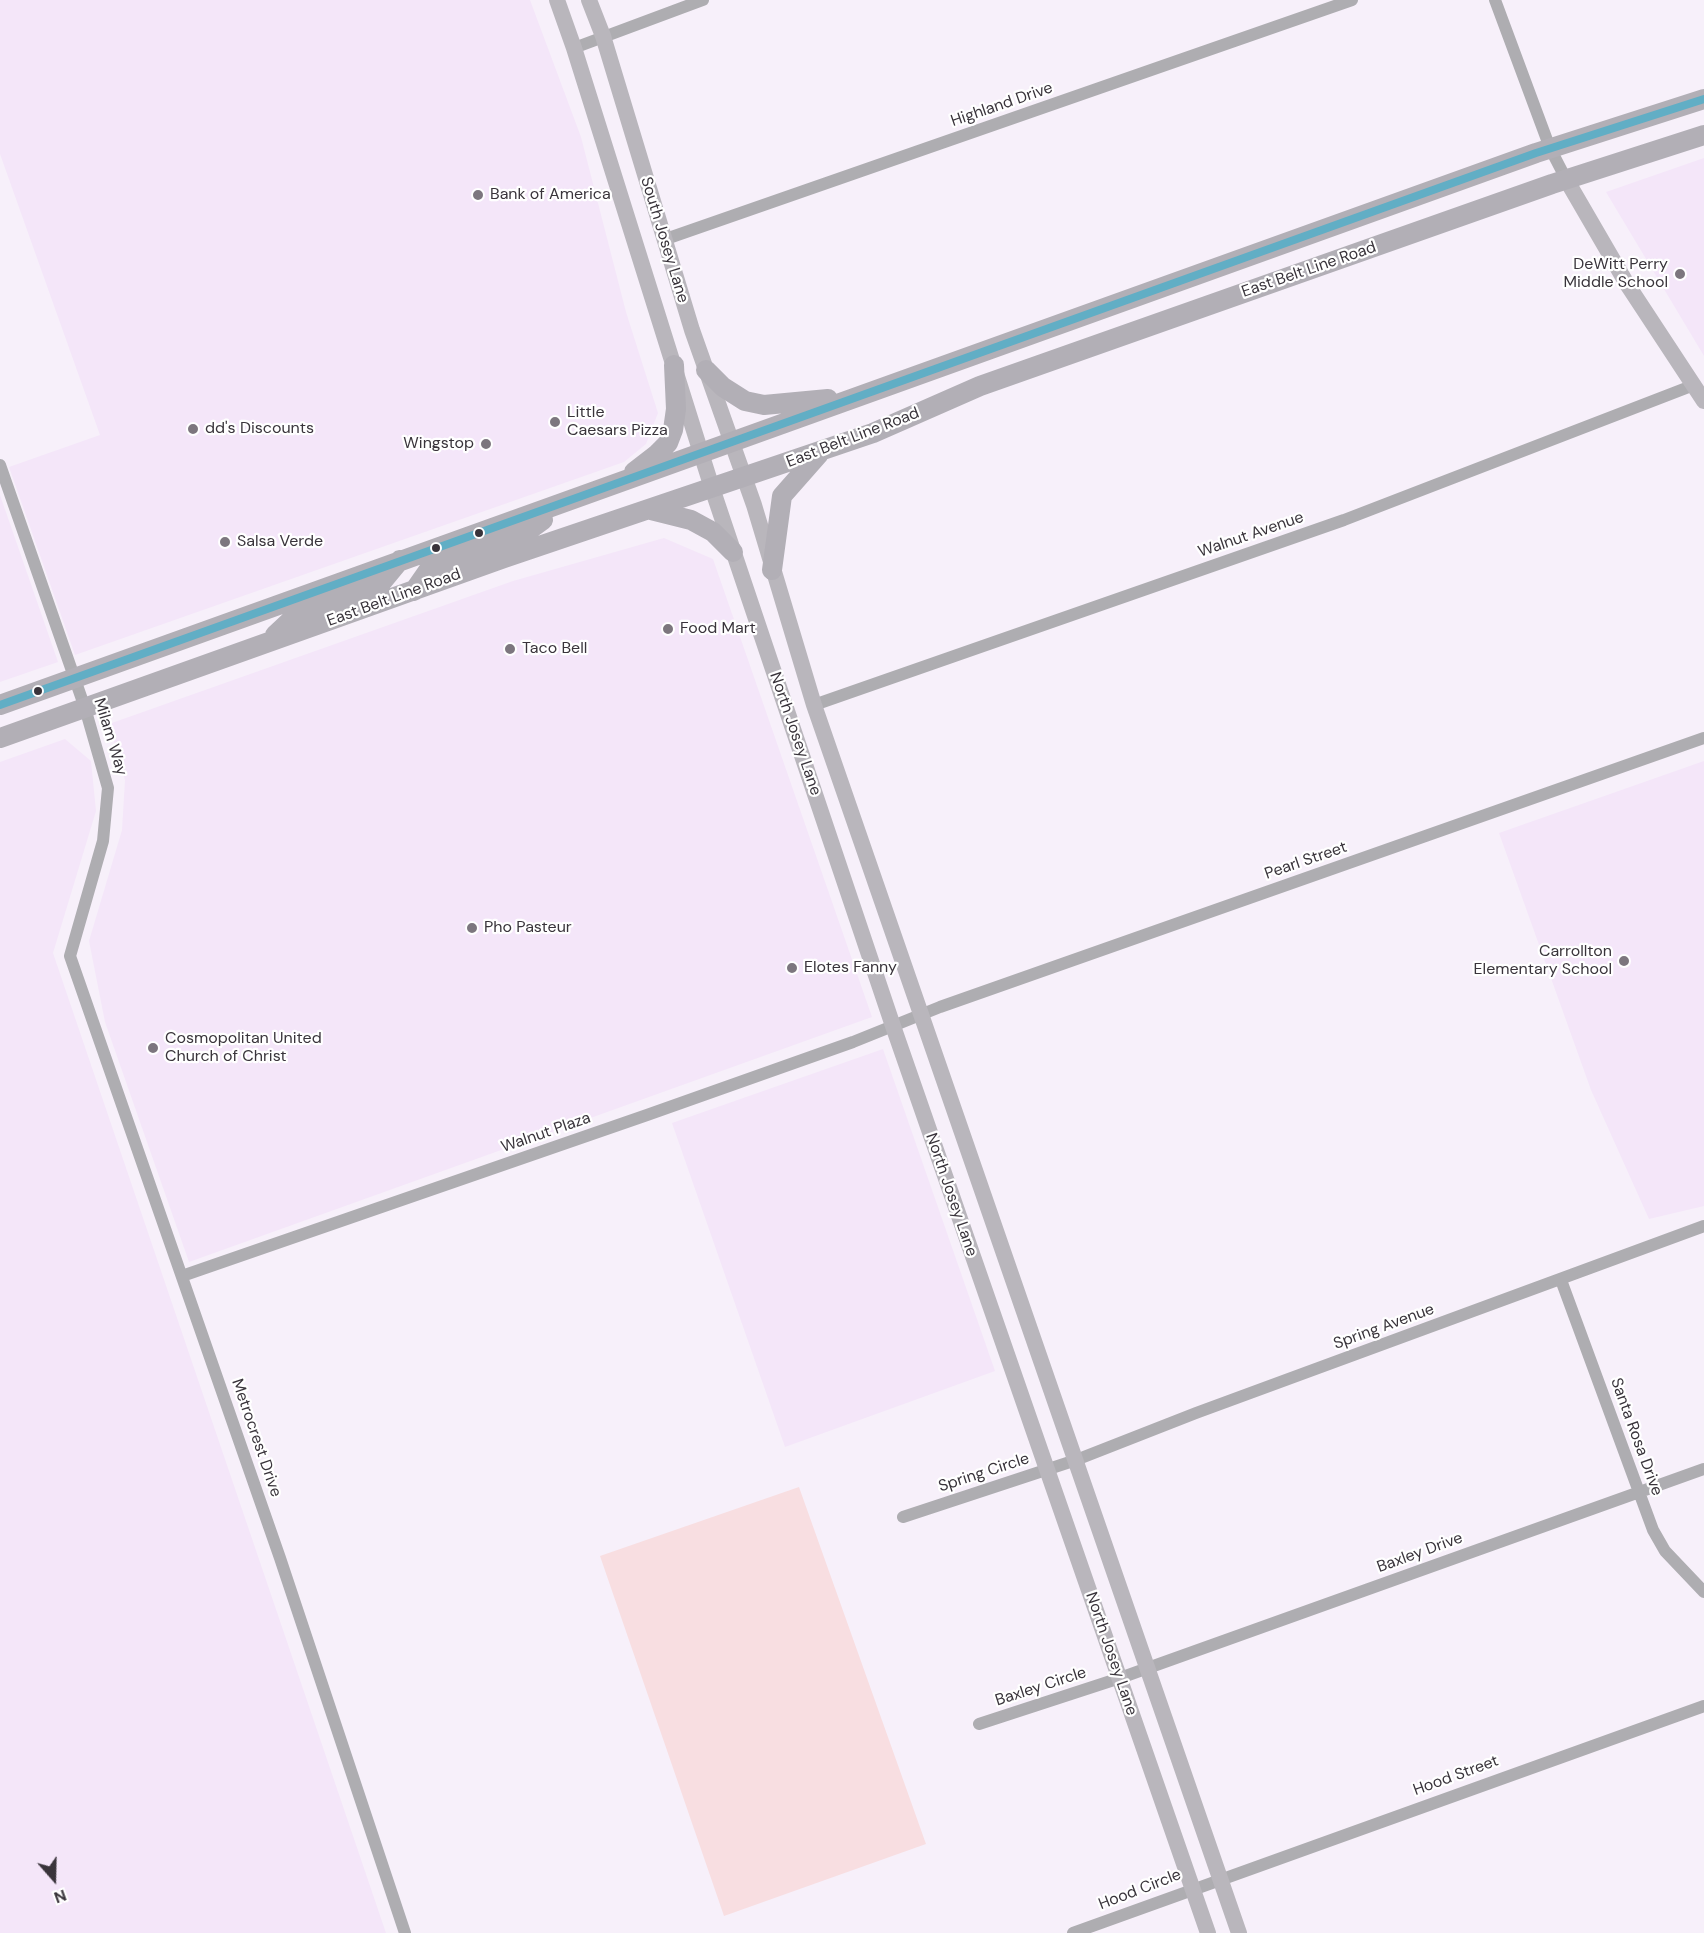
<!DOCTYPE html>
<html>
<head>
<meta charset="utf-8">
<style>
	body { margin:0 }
	#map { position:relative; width:1704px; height:1933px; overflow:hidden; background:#f7f0fa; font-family:"DM Sans",sans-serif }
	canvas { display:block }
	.north { position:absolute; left:24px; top:1849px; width:60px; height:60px; -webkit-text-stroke:4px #fff; paint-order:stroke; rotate:160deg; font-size:16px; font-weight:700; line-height:24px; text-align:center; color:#39343b }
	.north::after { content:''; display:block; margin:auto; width:21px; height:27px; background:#39343b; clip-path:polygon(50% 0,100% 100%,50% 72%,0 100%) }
</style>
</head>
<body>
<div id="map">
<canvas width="1704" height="1933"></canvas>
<div class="north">N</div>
</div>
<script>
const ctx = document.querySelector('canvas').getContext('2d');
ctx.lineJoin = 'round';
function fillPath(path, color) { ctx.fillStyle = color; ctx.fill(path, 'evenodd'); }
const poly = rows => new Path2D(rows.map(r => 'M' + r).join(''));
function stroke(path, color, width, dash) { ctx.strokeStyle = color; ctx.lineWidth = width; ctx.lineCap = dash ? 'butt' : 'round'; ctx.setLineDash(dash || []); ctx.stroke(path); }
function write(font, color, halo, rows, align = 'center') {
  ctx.font = font + ' "DM Sans",sans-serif'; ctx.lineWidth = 4.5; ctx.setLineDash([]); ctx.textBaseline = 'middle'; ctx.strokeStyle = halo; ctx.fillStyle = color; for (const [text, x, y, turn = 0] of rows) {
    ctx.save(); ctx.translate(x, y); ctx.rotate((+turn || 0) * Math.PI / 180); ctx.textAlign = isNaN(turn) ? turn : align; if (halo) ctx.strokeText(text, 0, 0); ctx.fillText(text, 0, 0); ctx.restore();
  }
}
const built = poly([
	[0,0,530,0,581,137,626,312,658,413,646,444,624,462,75,655,9,467,100,435,0,154],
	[1704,158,1704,356,1606,192],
	[0,495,58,662,0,682],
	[664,538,713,559,872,1017,189,1262,105,1022,89,941,122,830,125,780,109,724,513,581],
	[65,739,91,761,96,811,53,953,386,1933,0,1933,0,762],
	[1704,761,1704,1206,1649,1219,1591,1090,1499,833],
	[883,1049,995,1371,785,1447,672,1123]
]);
const green = poly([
	[799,1487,926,1844,724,1916,600,1556]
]);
const street = poly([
	[1495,0,1550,148,1566,179],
	[574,48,703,0],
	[663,240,1352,0],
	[0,465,85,708,108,788,103,841,70,956,280,1558,405,1933],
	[814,705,1344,520,1694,385],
	[182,1276,647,1115,853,1042,940,1007,1704,738],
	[1561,1280,1653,1530,1665,1551,1704,1592],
	[903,1517,1076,1460,1196,1413,1704,1226],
	[979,1724,1120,1678,1704,1469],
	[1073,1933,1704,1706]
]);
const secondary = poly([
	[557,0,574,48,712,488,893,1026,1208,1933],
	[589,0,603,36,692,330,754,505,814,705,1239,1933],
	[1566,179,1627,284,1704,401]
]);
const primary = poly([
	[706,370,723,387,745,401,764,405,828,399],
	[634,472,656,455,668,443,673,430,676,409,674,365],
	[651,510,691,520,713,532,733,552],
	[772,570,782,496,819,454],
	[414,591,430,568,532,528,543,520],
	[275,635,290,621,376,589,400,560],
	[0,705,1536,153,1704,99],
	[0,738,504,558,873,433,980,386,1552,184,1704,135]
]);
const bus1 = poly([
	[0,705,1536,153,1704,99]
]);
const markers = [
	[478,195,6,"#7c767e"],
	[1680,274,6,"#7c767e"],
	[555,422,6,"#7c767e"],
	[193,429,6,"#7c767e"],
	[486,444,6,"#7c767e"],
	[479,533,5,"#39343b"],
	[225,542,6,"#7c767e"],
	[436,548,5,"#39343b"],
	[668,629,6,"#7c767e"],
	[510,649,6,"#7c767e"],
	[38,691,5,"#39343b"],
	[472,928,6,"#7c767e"],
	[1624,961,6,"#7c767e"],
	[792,968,6,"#7c767e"],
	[153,1048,6,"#7c767e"]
];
const streetNames = [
	["Highland Drive",1002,105,-19],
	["South Josey Lane",664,240,73],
	["East Belt Line Road",1309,270,-19],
	["East Belt Line Road",853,438,-21],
	["Walnut Avenue",1251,535,-19],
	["East Belt Line Road",394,598,-20],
	["North Josey Lane",795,734,71],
	["Milam Way",110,737,73],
	["Pearl Street",1306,861,-19],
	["Walnut Plaza",546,1133,-19],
	["North Josey Lane",951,1195,71],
	["Spring Avenue",1384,1327,-20],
	["Santa Rosa Drive",1636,1437,70],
	["Metrocrest Drive",256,1438,71],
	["Spring Circle",984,1473,-18],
	["Baxley Drive",1420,1553,-20],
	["North Josey Lane",1111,1654,71],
	["Baxley Circle",1041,1687,-18],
	["Hood Street",1456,1776,-20],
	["Hood Circle",1140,1890,-21]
];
const poiNames = [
	["Bank of America",490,195],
	["DeWitt Perry",1668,265,"right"],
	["Middle School",1668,283,"right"],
	["Little",567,413],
	["Caesars Pizza",567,431],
	["dd's Discounts",205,429],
	["Wingstop",474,444,"right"],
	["Salsa Verde",237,542],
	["Food Mart",680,629],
	["Taco Bell",522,649],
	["Pho Pasteur",484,928],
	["Carrollton",1612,952,"right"],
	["Elementary School",1612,970,"right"],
	["Elotes Fanny",804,968],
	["Cosmopolitan United",165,1039],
	["Church of Christ",165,1057]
];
fillPath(built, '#f4e6f9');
fillPath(green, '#f8dee1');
stroke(street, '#aeadb1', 12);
stroke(secondary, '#b9b6bc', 16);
stroke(primary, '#b2afb6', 20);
stroke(bus1, '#61aec5', 8);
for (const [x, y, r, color] of markers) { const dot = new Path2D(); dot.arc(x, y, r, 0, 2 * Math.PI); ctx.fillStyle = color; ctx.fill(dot); stroke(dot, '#fff', 2); }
write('16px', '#39343b', '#fff', streetNames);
write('16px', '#39343b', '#fff', poiNames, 'left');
</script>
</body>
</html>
